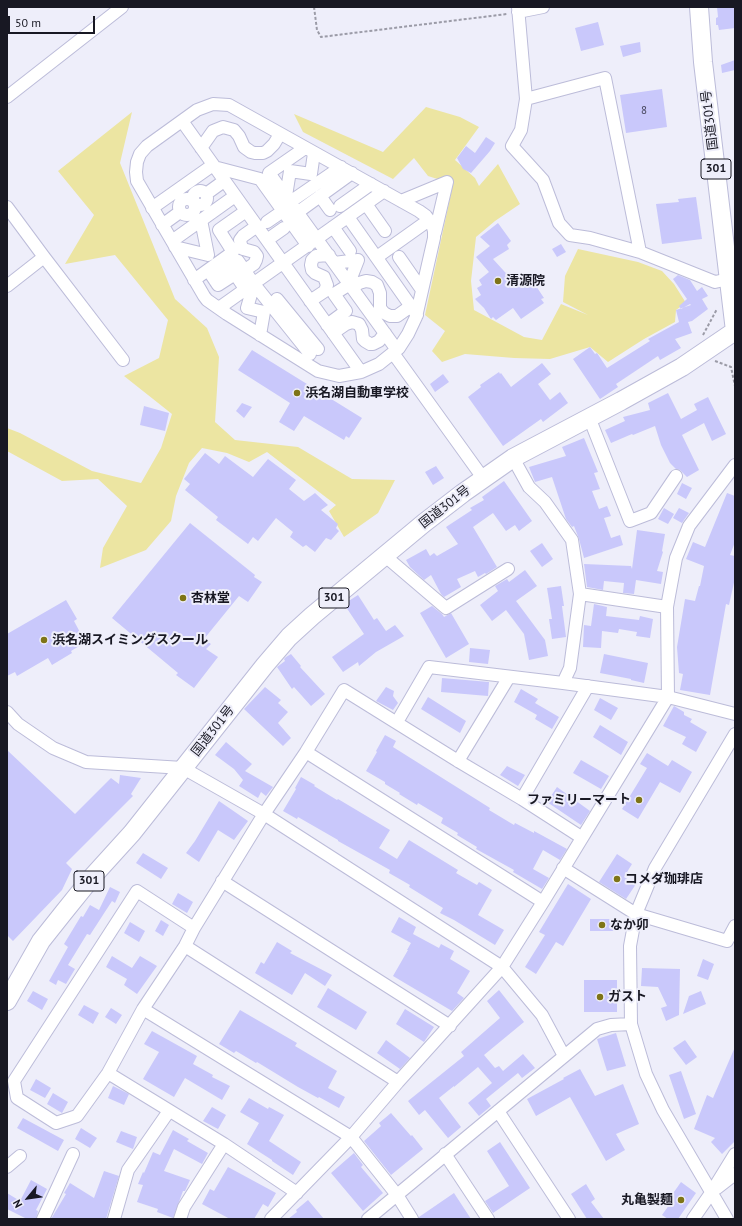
<!DOCTYPE html>
<html>
<head>
<meta charset="utf-8">
<style>
	body { margin:0 }
	#map { position:relative; width:742px; height:1226px; overflow:hidden; background:#eeeefa; font-family:"PT Sans",sans-serif }
	canvas { display:block }
	.frame { position:absolute; inset:0; border:8px solid #181823; pointer-events:none }
	.north { position:absolute; left:8px; top:1178px; width:40px; height:40px; -webkit-text-stroke:3px #eeeefa; paint-order:stroke; rotate:241deg; font-size:11px; font-weight:700; line-height:16px; text-align:center; color:#181823 }
	.north::after { content:''; display:block; margin:auto; width:14px; height:18px; background:#181823; clip-path:polygon(50% 0,100% 100%,50% 72%,0 100%) }
	.scale { position:absolute; left:8px; top:16px; width:87px; height:18px; box-sizing:border-box; border:2px solid #181823; border-top:0; padding-left:5px; font-size:12px; line-height:14px; white-space:nowrap; color:#181823; -webkit-text-stroke:3px #eeeefa; paint-order:stroke }
</style>
</head>
<body>
<div id="map">
<canvas width="742" height="1226"></canvas>
<div class="frame"></div>
<div class="north">N</div>
<div class="scale">50 m</div>
</div>
<script>
const ctx = document.querySelector('canvas').getContext('2d');
ctx.lineJoin = 'round';
function fillPath(path, color) { ctx.fillStyle = color; ctx.fill(path, 'evenodd'); }
const poly = rows => new Path2D(rows.map(r => 'M' + r).join(''));
function stroke(path, color, width, dash) { ctx.strokeStyle = color; ctx.lineWidth = width; ctx.lineCap = dash ? 'butt' : 'round'; ctx.setLineDash(dash || []); ctx.stroke(path); }
function write(font, color, halo, rows, align = 'center') {
  ctx.font = font + ' "PT Sans","Noto Sans JP",sans-serif'; ctx.lineWidth = 4; ctx.setLineDash([]); ctx.textBaseline = 'middle'; ctx.strokeStyle = halo; ctx.fillStyle = color; for (const [text, x, y, turn = 0] of rows) {
    ctx.save(); ctx.translate(x, y); ctx.rotate((+turn || 0) * Math.PI / 180); ctx.textAlign = isNaN(turn) ? turn : align; if (halo) ctx.strokeText(text, 0, 0); ctx.fillText(text, 0, 0); ctx.restore();
  }
}
const green = poly([
	[426,107,460,117,479,127,455,160,475,178,479,186,498,164,520,204,495,221,476,237,471,281,474,310,524,337,542,340,561,304,588,315,563,302,565,276,578,249,638,262,662,271,674,284,686,303,676,310,675,322,644,339,608,362,590,347,550,359,514,358,465,354,442,362,432,351,445,331,425,315,453,184,428,176,414,158,393,179,303,132,294,114,383,152],
	[132,112,120,163,175,299,207,328,219,357,215,422,235,440,298,447,352,479,395,480,378,513,344,537,329,511,336,505,267,452,249,462,227,453,202,448,189,463,176,496,171,521,146,550,100,568,103,548,127,506,98,479,62,481,7,451,7,428,20,433,92,471,141,483,161,448,172,414,124,376,159,358,168,320,115,255,65,264,94,215,58,171]
]);
const building = poly([
	[717,7,735,7,735,28,719,30,718,25,716,25,716,18,718,17],
	[598,22,604,45,581,51,575,28],
	[640,42,641,52,623,57,620,46],
	[735,60,735,70,722,73,721,65],
	[662,89,667,127,626,133,620,95],
	[486,137,495,143,490,151,471,173,463,169,457,158,466,146,475,153],
	[696,197,702,239,662,244,656,204,679,202,678,199],
	[498,223,511,241,507,245,509,249,493,259,514,282,526,273,532,280,544,298,541,299,544,303,521,319,513,308,496,320,493,317,491,319,484,308,475,299,481,295,477,288,482,285,479,280,489,272,476,257,490,246,480,237],
	[561,244,566,252,557,257,552,249],
	[678,275,690,280,697,291,702,287,708,296,702,299,708,309,692,321,688,322,692,333,675,339,681,348,660,360,658,356,616,384,618,387,600,399,573,359,590,347,595,354,597,353,607,368,650,341,648,339,679,322,676,310,691,305,690,304,681,309,679,306,687,299,673,279],
	[252,350,362,418,349,438,346,436,344,440,304,416,294,431,279,422,290,403,238,370],
	[542,363,551,374,538,384,550,400,560,392,568,403,543,422,541,419,503,446,468,397,481,387,480,385,499,372,500,374,501,373,511,387],
	[443,374,449,382,435,392,430,384],
	[668,393,681,419,697,410,694,404,708,397,726,434,712,441,704,423,682,435,699,470,687,477,680,470,676,469,670,463,661,445,655,426,633,435,632,434,611,443,605,430,625,421,623,417,650,410,648,403],
	[242,403,252,407,244,418,236,411],
	[144,406,169,413,165,431,140,425],
	[584,438,598,472,594,473,600,489,592,491,599,509,607,506,611,516,604,518,611,538,620,535,623,545,584,558,579,539,574,526,572,527,566,519,552,477,535,482,529,467,566,456,562,447],
	[205,453,219,464,225,456,253,477,268,459,296,480,289,489,304,501,315,493,328,505,321,510,338,524,336,528,339,531,331,540,326,538,315,552,306,545,303,547,290,537,293,532,276,518,258,541,253,537,248,544,216,520,218,517,185,490,190,484,184,479],
	[436,466,444,478,433,485,425,472],
	[504,481,532,521,519,531,515,525,506,531,493,513,473,527,497,567,486,574,485,573,478,577,475,571,457,579,461,587,444,597,441,594,431,575,424,580,410,567,406,560,426,549,430,556,434,553,437,556,458,544,446,527,472,510,470,508,484,500,482,497],
	[682,483,692,488,686,499,677,494],
	[727,493,735,496,735,542,730,555,735,556,735,578,729,605,726,604,710,695,680,690,683,674,679,673,677,647,685,599,695,601,699,586,700,586,704,566,686,559,693,542,705,547],
	[664,508,674,514,668,524,658,519],
	[679,508,689,513,682,523,673,518],
	[190,523,255,575,254,577,262,582,248,602,239,596,204,639,211,644,206,649,218,657,194,688,176,675,178,673,112,618],
	[637,530,665,534,662,551,663,552,657,571,663,572,661,584,636,580,634,594,623,593,624,583,604,581,603,590,587,587,584,564,631,566,632,569],
	[542,543,553,559,542,567,530,551],
	[525,570,537,586,516,601,545,640,548,656,529,660,524,634,506,610,492,621,480,605,498,591,495,586,507,579,509,582],
	[561,586,564,606,562,606,566,637,552,639,549,619,552,619,547,588],
	[358,595,374,620,377,618,386,631,395,625,404,636,376,652,359,666,358,662,343,672,332,657,364,634,344,604],
	[66,600,77,619,74,621,83,638,79,642,81,645,71,651,72,653,52,665,48,658,17,676,15,672,7,676,7,634],
	[594,604,607,607,606,616,639,620,640,616,653,619,650,638,636,636,637,632,619,629,618,633,602,631,601,648,583,647,584,625,591,626],
	[432,606,442,614,444,617,451,613,469,644,446,658,420,613],
	[470,648,490,650,488,664,469,662],
	[291,654,301,666,300,667,325,694,311,706,294,687,292,689,277,667,285,661,284,659,286,657],
	[604,654,648,663,644,683,631,680,631,679,600,673],
	[442,678,489,682,488,696,441,692],
	[265,687,281,700,278,703,288,712,278,723,291,738,283,746,244,709],
	[386,687,394,691,393,696,398,703,393,710,376,701],
	[521,689,538,699,535,703,559,717,552,729,535,719,537,715,514,702],
	[428,697,466,721,460,733,421,709],
	[600,698,618,708,611,720,594,710],
	[674,706,684,712,684,715,692,719,690,722,707,732,696,752,682,744,686,737,663,726],
	[600,725,628,742,621,755,593,737],
	[385,735,396,741,393,747,490,808,489,810,514,825,515,823,534,833,534,831,567,849,560,860,543,850,533,869,549,878,542,889,513,872,514,870,476,849,477,847,457,835,458,833,441,823,443,818,418,803,417,805,399,794,400,793,385,784,385,782,366,771,377,752,376,751],
	[226,742,252,764,245,771,273,787,266,796,261,792,258,798,239,786,243,780,234,769,215,755],
	[7,750,75,814,111,778,119,784,120,775,141,778,131,794,133,796,66,863,72,869,62,890,13,941,7,935],
	[647,753,668,766,672,760,692,772,680,793,660,782,638,819,622,809,647,768,640,764],
	[581,760,609,776,601,789,573,773],
	[507,766,525,775,518,786,500,775],
	[301,777,315,785,314,786,337,800,338,799,390,830,379,848,397,859,409,840,458,870,456,873,477,885,479,882,492,890,478,915,504,930,495,945,454,920,440,913,443,908,409,887,410,885,389,873,390,870,338,841,338,840,298,817,297,819,283,811,296,789,295,788],
	[557,787,590,811,581,825,547,802],
	[219,801,248,821,234,840,218,830,199,862,186,853,195,841],
	[143,853,168,868,161,879,136,863],
	[617,854,632,864,624,877,636,884,626,899,599,882],
	[568,884,591,899,563,946,556,942,536,974,525,967,545,935,539,932],
	[110,887,120,892,115,903,112,901,90,935,87,934,68,965,75,969,66,984,58,980,56,985,49,981,68,947,64,944,81,916,83,917,90,905,99,910],
	[178,893,193,902,187,913,172,904],
	[399,917,416,927,413,934,439,948,441,944,454,951,450,959,470,971,457,993,464,998,452,1011,393,976,408,950,407,950,411,943,391,932],
	[590,919,614,919,614,931,590,931],
	[161,920,169,925,163,936,155,931],
	[130,922,145,931,139,942,124,933],
	[277,942,292,951,290,953,332,975,325,986,305,973,292,995,255,973,261,962,264,964],
	[112,956,132,968,140,956,157,966,137,994,124,985,127,979,106,967],
	[703,959,714,964,708,980,697,976],
	[642,968,680,969,679,1015,666,1021,661,1008,667,1006,658,987,641,986],
	[584,980,617,980,617,1012,584,1012],
	[328,988,367,1012,356,1030,317,1007],
	[499,990,524,1022,484,1055,495,1068,499,1066,503,1071,523,1054,535,1068,522,1078,518,1073,486,1099,491,1106,479,1116,468,1103,492,1083,478,1067,454,1087,454,1086,439,1098,461,1127,448,1138,425,1110,419,1115,408,1101,464,1056,461,1052,500,1018,487,1001],
	[33,991,48,999,42,1010,27,1001],
	[701,991,706,1004,683,1014,689,996],
	[84,1005,99,1013,93,1024,78,1015],
	[111,1008,122,1015,116,1024,105,1017],
	[405,1009,434,1027,424,1042,396,1024],
	[240,1010,297,1043,295,1046,337,1071,328,1088,345,1097,339,1108,319,1097,318,1098,298,1087,257,1062,256,1063,236,1051,234,1053,219,1044],
	[152,1031,197,1056,193,1064,213,1075,212,1077,230,1086,222,1100,185,1078,174,1097,143,1079,159,1052,144,1044],
	[616,1033,626,1066,607,1071,597,1039],
	[386,1040,410,1058,400,1069,377,1053],
	[685,1040,697,1057,686,1065,673,1048],
	[735,1047,735,1141,722,1154,711,1142,715,1138,694,1129,707,1095,713,1098],
	[580,1069,595,1096,623,1084,639,1124,616,1134,625,1150,606,1161,570,1097,536,1116,527,1099,564,1079,563,1078],
	[681,1071,696,1114,684,1119,669,1075],
	[36,1079,51,1088,45,1098,30,1090],
	[113,1086,129,1094,124,1105,108,1098],
	[53,1093,68,1102,62,1113,47,1104],
	[249,1098,268,1109,269,1107,284,1115,269,1141,301,1162,293,1175,272,1161,272,1160,247,1144,259,1123,240,1112],
	[212,1107,226,1115,218,1129,203,1121],
	[391,1113,411,1136,412,1135,423,1149,391,1175,364,1141,381,1126,379,1123],
	[23,1118,64,1140,58,1151,17,1128],
	[81,1128,97,1138,90,1148,75,1139],
	[173,1130,189,1139,187,1141,208,1153,202,1164,174,1149,164,1171,190,1180,185,1191,183,1191,173,1218,157,1212,158,1209,137,1202,143,1185,138,1184,143,1172,144,1173,153,1152,160,1155],
	[121,1131,137,1137,133,1149,116,1142],
	[500,1142,530,1188,493,1213,485,1201,509,1186,487,1151],
	[354,1153,363,1165,361,1167,383,1193,363,1211,331,1173],
	[228,1167,276,1193,268,1207,263,1204,254,1219,230,1219,202,1204,210,1189,214,1191],
	[104,1171,119,1176,106,1219,51,1219,66,1194,64,1193,70,1183,94,1198],
	[31,1180,47,1189,36,1210,38,1211,36,1219,27,1219,7,1209,7,1193,20,1201],
	[681,1182,696,1193,678,1219,668,1219,662,1215,672,1201,669,1199],
	[586,1184,595,1199,591,1202,604,1219,587,1219,571,1194],
	[454,1193,471,1219,419,1219,419,1217],
	[308,1200,324,1219,288,1219,297,1212,296,1210]
]);
const path = poly([
	[314,7,317,30,321,37,507,14],
	[703,335,717,309],
	[715,361,731,367,735,386]
]);
const minor = poly([
	[518,7,526,99,521,130,512,146,543,180,559,223,570,235,590,238,640,252,715,282,729,279],
	[518,12,543,7],
	[7,97,122,7],
	[526,99,605,78,640,252],
	[213,104,229,105,419,211,426,216,432,224,434,231,434,238,416,317,408,334,399,348,379,364,361,372,339,376,318,371,227,314,207,300,204,296,137,181,136,172,137,162,140,154,147,146,197,110,213,104],
	[182,121,361,372],
	[201,148,213,131,223,127,234,130,239,136,244,147,251,152,255,153,263,153,267,151,274,144,280,134],
	[305,148,269,173,397,350],
	[214,167,260,179,308,246],
	'193 198a7 7 0 1 1 14 0a7 7 0 1 1-14 0Z',
	[206,194,224,181],
	[286,196,290,171,311,174,314,153],
	[320,196,330,210],
	'179 207a8 8 0 1 1 16 0a8 8 0 1 1-16 0Z',
	[401,201,447,182,435,233],
	[290,202,341,167],
	[366,204,385,231],
	[340,206,371,184],
	[7,207,44,257,123,360],
	[152,208,213,165],
	[298,212,352,173],
	[348,217,417,315],
	[267,222,283,211],
	[162,225,180,212],
	[333,227,350,251],
	[267,240,284,228],
	[172,241,235,196],
	[175,247,208,255,201,220],
	[377,257,429,220],
	[399,257,422,290],
	[334,263,358,260,349,283],
	[216,264,221,272,238,261,254,284,310,354],
	[208,270,218,285,235,274,246,290],
	[245,270,254,264,256,260,257,256,254,252,243,249,241,245,240,240,243,236,257,226],
	[194,280,233,252,219,230,246,211],
	[254,284,247,308,264,312,260,335],
	[7,286,44,257],
	[352,288,359,283,366,281,372,282,377,285,380,293,380,308,384,313,390,316,397,316,411,306],
	[277,299,318,349],
	[310,301,325,291,327,285,324,277,315,273,312,270,311,265,312,260,316,256,329,255],
	[219,308,384,191],
	[327,325,346,311,334,294,350,284],
	[333,333,346,324,352,322,359,324,362,330,363,339,365,341,370,344,373,344,379,341,385,333],
	[393,353,483,478],
	[589,417,630,521,651,513,676,476],
	[513,458,529,487,545,502,572,540,580,594,570,668,563,683],
	[385,556,446,608,508,569],
	[580,594,667,607],
	[7,712,18,724,53,748,86,762,183,768,264,814,502,967,542,1015,564,1056],
	[397,722,429,667,563,683,668,697,735,714],
	[306,752,543,902],
	[458,761,509,677],
	[522,799,588,686],
	[563,868,636,914,727,941,735,926],
	[222,881,450,1026],
	[194,928,137,891,14,1081,17,1098,56,1123,77,1116,108,1073,143,1009,185,946,194,928,264,814,306,752,344,690,458,761,522,799,581,837],
	[185,946,398,1082],
	[143,1009,351,1137,397,1195,412,1219],
	[108,1073,224,1144,184,1207,180,1219],
	[498,1111,569,1219],
	[224,1144,297,1193],
	[445,1154,488,1219],
	[7,1167,20,1156],
	[717,1188,735,1174],
	[43,1219,73,1154],
	[114,1219,128,1170,169,1111],
	[271,1219,351,1137,398,1082,502,967,543,902,668,697,667,607,676,558,689,526,735,465],
	[368,1219,597,1029,611,1025,631,1024],
	[693,1219,711,1193,735,1154],
	[727,1219,663,1110,646,1074,631,1024,630,946,636,914,655,868,735,734]
]);
const highway = poly([
	[7,1001,41,941,64,912,93,876,132,833,265,665,289,637,312,616,424,523,463,493,513,458,621,401,682,367,735,331,703,62,699,7]
]);
const markers = [
	[498,281,4,"#7e7417"],
	[297,393,4,"#7e7417"],
	[183,598,4,"#7e7417"],
	[44,640,4,"#7e7417"],
	[639,800,4,"#7e7417"],
	[617,879,4,"#7e7417"],
	[602,925,4,"#7e7417"],
	[600,997,4,"#7e7417"],
	[681,1200,4,"#7e7417"]
];
const numberNames = [
	["8",644,111]
];
const shields = [
	[716,169,30],
	[334,598,30],
	[89,881,30]
];
const shieldNames = [
	["301",716,169],
	["301",334,598],
	["301",89,881]
];
const streetNames = [
	["国道301号",710,120,-97],
	["国道301号",445,507,-38],
	["国道301号",213,731,-52]
];
const poiNames = [
	["清源院",506,281],
	["浜名湖自動車学校",305,393],
	["杏林堂",191,598],
	["浜名湖スイミングスクール",52,640],
	["ファミリーマート",631,800,"right"],
	["コメダ珈琲店",625,879],
	["なか卯",610,925],
	["ガスト",608,997],
	["丸亀製麺",673,1200,"right"]
];
fillPath(green, '#ece5a2');
fillPath(building, '#c9c8fb');
stroke(minor, '#bcbcd9', 14);
stroke(highway, '#bcbcd9', 20);
stroke(path, '#9b9ba7', 2, [3, 2]);
stroke(minor, '#fff', 12);
stroke(highway, '#fff', 18);
for (const [x, y, r, color] of markers) { const dot = new Path2D(); dot.arc(x, y, r, 0, 2 * Math.PI); ctx.fillStyle = color; ctx.fill(dot); stroke(dot, '#eeeefa', 1.5); }
write('11px', '#444459', null, numberNames);
for (const [x, y, w] of shields) { const box = new Path2D(); box.roundRect(x - w / 2, y - 10, w, 20, 3); ctx.fillStyle = '#eeeefa'; ctx.fill(box); stroke(box, '#181823', 1); }
write('bold 12px', '#181823', null, shieldNames);
write('13px', '#181823', '#eeeefa', streetNames);
write('bold 13px', '#181823', '#eeeefa', poiNames, 'left');
</script>
</body>
</html>
